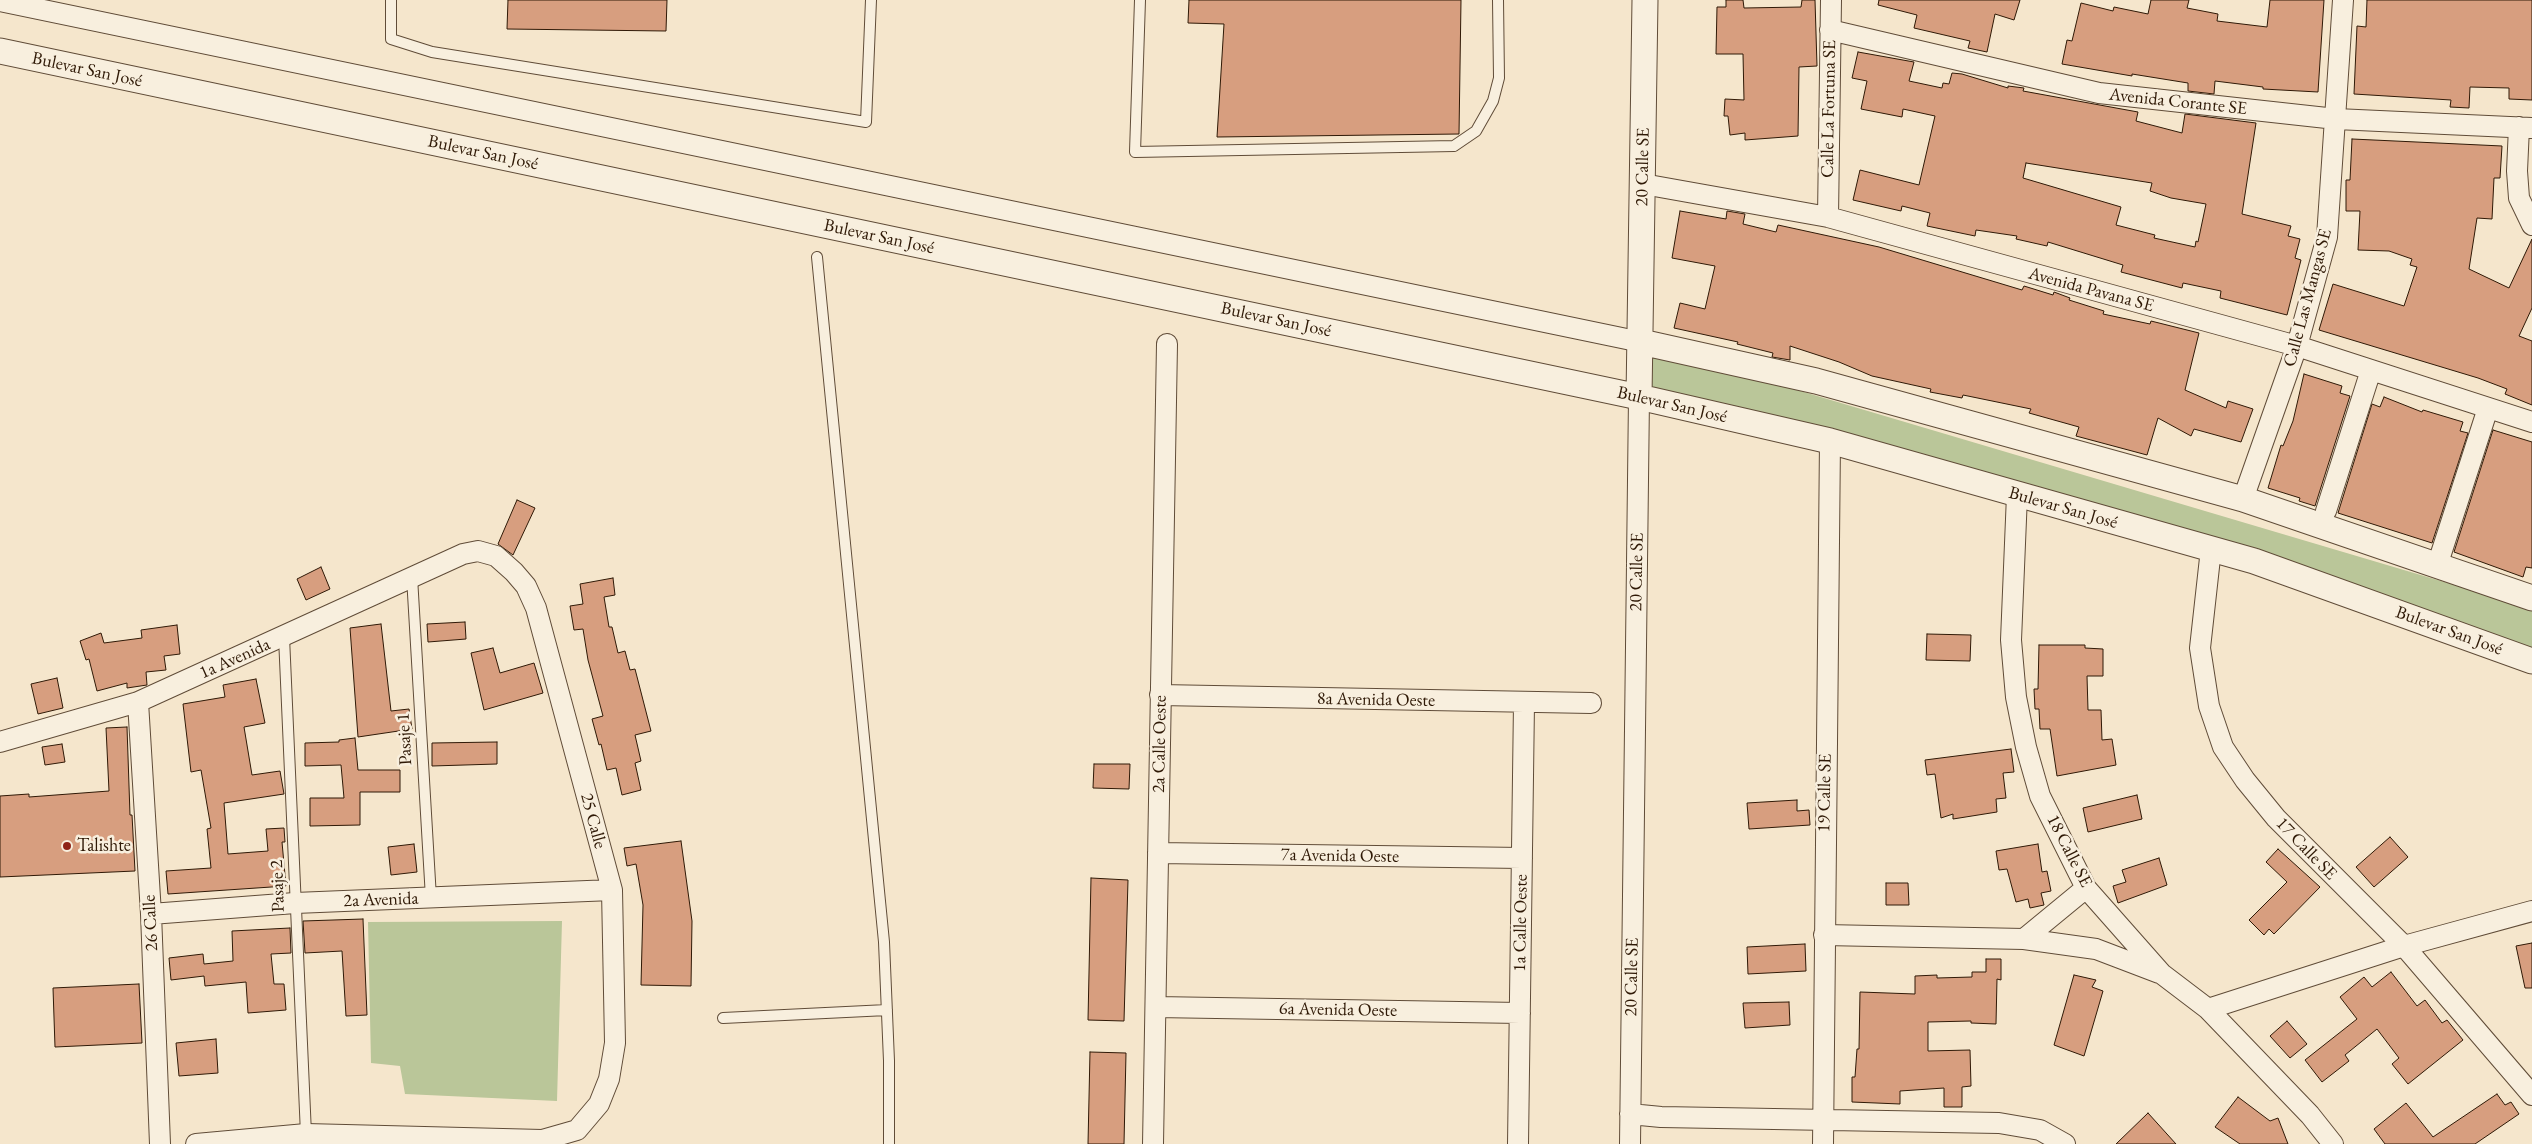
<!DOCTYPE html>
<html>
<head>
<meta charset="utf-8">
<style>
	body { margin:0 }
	canvas { display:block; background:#f5e6cc }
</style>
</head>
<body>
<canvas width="2532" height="1144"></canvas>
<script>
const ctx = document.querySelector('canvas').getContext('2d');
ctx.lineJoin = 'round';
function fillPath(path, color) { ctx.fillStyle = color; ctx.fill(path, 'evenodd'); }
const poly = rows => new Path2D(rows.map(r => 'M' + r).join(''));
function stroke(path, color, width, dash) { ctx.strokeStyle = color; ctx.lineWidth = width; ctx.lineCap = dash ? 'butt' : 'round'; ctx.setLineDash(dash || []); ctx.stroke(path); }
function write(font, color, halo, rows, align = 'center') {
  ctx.font = font + ' "EB Garamond",serif'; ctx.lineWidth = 5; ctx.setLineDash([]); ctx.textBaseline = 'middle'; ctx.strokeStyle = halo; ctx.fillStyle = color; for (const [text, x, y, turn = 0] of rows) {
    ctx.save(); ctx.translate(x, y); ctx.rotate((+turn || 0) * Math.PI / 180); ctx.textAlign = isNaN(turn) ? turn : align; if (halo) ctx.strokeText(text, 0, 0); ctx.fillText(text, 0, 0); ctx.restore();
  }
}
const green = poly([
	[1642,344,2532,608,2532,662,2250,569,1641,395],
	[562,921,557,1101,405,1094,400,1066,371,1063,368,922]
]);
const building = poly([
	[508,0,667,0,666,31,507,29,508,0],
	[1189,0,1461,0,1459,134,1217,137,1224,24,1188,23,1189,0],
	[1726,0,1743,0,1744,8,1801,7,1802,0,1815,0,1817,66,1799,67,1798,136,1745,140,1745,133,1730,135,1728,116,1724,116,1725,99,1744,100,1743,54,1716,54,1717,7,1726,7,1726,0],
	[1879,0,2020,0,2014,20,1995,14,1987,52,1968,48,1970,41,1914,28,1917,15,1878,5,1879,0],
	[2151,0,2189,0,2187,8,2218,14,2217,21,2267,27,2270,0,2324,0,2318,92,2263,89,2263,87,2215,81,2214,94,2188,91,2188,83,2132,74,2132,76,2062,64,2067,40,2072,41,2081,3,2113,11,2114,7,2148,14,2151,0],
	[2367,0,2532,0,2532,100,2509,99,2509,88,2470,87,2469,108,2450,107,2451,100,2354,94,2357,26,2366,27,2367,0],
	[1858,52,1914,62,1909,81,1942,88,1943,83,1949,84,1952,73,1962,74,2008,88,2008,86,2024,88,2023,91,2138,112,2136,121,2182,133,2185,114,2256,123,2242,214,2291,226,2288,236,2300,239,2295,258,2301,260,2287,315,2220,298,2221,291,2183,283,2182,288,2121,272,2123,265,2048,242,2047,246,2016,239,2017,236,1976,230,1975,236,1927,226,1930,213,1902,206,1901,211,1853,200,1860,170,1919,185,1935,116,1903,109,1902,117,1861,109,1867,81,1852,78,1858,52],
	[2026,163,2152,183,2150,191,2171,198,2206,204,2198,242,2196,241,2195,247,2154,238,2155,235,2116,225,2121,207,2023,178,2026,163],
	[2352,139,2502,146,2500,178,2494,178,2492,219,2477,218,2469,269,2509,288,2532,239,2532,308,2519,336,2532,341,2532,405,2505,394,2507,389,2478,378,2319,330,2333,284,2404,306,2417,267,2410,265,2412,259,2389,251,2358,250,2360,211,2346,211,2346,180,2350,180,2352,139],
	[1680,211,1726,219,1727,211,1745,214,1743,224,1776,232,1778,225,1879,247,2022,290,2024,286,2053,295,2054,292,2070,298,2069,300,2104,311,2103,314,2150,324,2151,321,2199,333,2185,390,2226,408,2228,401,2253,409,2241,442,2194,429,2191,436,2158,418,2147,455,2076,436,2079,427,2029,413,2031,409,1963,395,1962,398,1930,392,1931,389,1872,376,1839,362,1790,346,1790,360,1772,357,1773,353,1737,344,1738,342,1674,328,1680,303,1705,309,1715,266,1672,258,1680,211],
	[2304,374,2342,386,2340,393,2350,396,2315,506,2299,501,2300,498,2268,488,2281,445,2283,446,2293,421,2304,374],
	[2384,397,2422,412,2423,410,2463,422,2460,431,2468,433,2432,543,2338,513,2372,404,2380,407,2384,397],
	[2493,430,2532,442,2532,568,2526,567,2523,577,2454,552,2493,430],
	[517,500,535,508,513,555,498,544,517,500],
	[321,567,330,589,306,600,297,579,321,567],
	[613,578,615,595,604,597,609,627,612,627,618,653,625,651,630,670,635,669,651,731,635,735,641,761,635,763,641,790,622,795,616,768,607,770,601,744,599,745,592,719,603,716,588,660,583,629,574,630,570,606,583,604,580,584,613,578],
	[465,622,466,639,428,642,427,624,465,622],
	[381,624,391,711,409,709,412,729,358,737,350,628,381,624],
	[177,625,180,654,164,656,166,670,146,672,147,685,127,688,127,683,97,691,89,659,86,660,80,641,101,633,104,643,142,638,141,630,177,625],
	[1927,634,1971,635,1970,661,1926,660,1927,634],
	[2039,645,2085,645,2085,648,2103,649,2103,676,2087,676,2088,710,2101,710,2102,740,2112,739,2116,765,2057,776,2050,729,2040,729,2039,709,2035,709,2034,689,2038,689,2039,645],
	[493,648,500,673,534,663,543,693,484,710,471,653,493,648],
	[57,678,63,708,38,714,31,684,57,678],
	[256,679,265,723,244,727,252,775,280,771,284,794,224,803,228,854,268,851,266,829,284,828,285,842,282,842,286,886,168,894,166,871,211,868,207,829,211,828,201,770,191,772,183,704,225,697,223,685,256,679],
	[127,727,130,815,132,815,135,871,0,877,0,796,29,794,29,797,109,791,106,728,127,727],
	[355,738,358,770,400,770,400,792,360,792,360,825,310,826,310,798,344,798,341,765,305,766,305,743,339,742,339,740,355,738],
	[497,742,497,764,432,766,432,743,497,742],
	[62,744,65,762,45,765,42,747,62,744],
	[2011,749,2014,772,2003,773,2006,798,1996,799,1997,812,1953,819,1953,814,1941,818,1935,774,1927,775,1925,760,2011,749],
	[1094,764,1130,764,1129,789,1093,788,1094,764],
	[2137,795,2142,819,2088,832,2083,808,2137,795],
	[1797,800,1797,811,1809,810,1810,825,1749,829,1747,803,1797,800],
	[2390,837,2408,857,2374,887,2356,867,2390,837],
	[681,841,692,921,691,986,641,985,643,905,636,864,627,866,624,848,681,841],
	[414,844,417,872,391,875,388,847,414,844],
	[2038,844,2042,872,2047,871,2051,891,2041,893,2044,905,2030,908,2028,899,2016,902,2007,869,1999,870,1996,851,2038,844],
	[2278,849,2320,887,2274,934,2269,929,2264,935,2249,920,2287,882,2266,862,2278,849],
	[2159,858,2167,885,2118,903,2113,886,2126,882,2122,870,2159,858],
	[1091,878,1128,880,1124,1021,1088,1020,1091,878],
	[1886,883,1908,883,1909,905,1886,905,1886,883],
	[363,919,367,1015,346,1016,342,951,305,953,303,921,363,919],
	[290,928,291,953,271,954,274,984,284,984,286,1010,248,1013,246,982,205,986,204,976,171,980,169,958,203,954,204,964,233,961,232,931,290,928],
	[2532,943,2532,988,2525,988,2516,946,2532,943],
	[1805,944,1806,971,1748,974,1747,947,1805,944],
	[1986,959,2001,959,2001,980,1997,979,1996,1024,1971,1023,1971,1021,1928,1022,1928,1051,1970,1050,1971,1086,1962,1087,1962,1107,1944,1107,1944,1088,1900,1091,1900,1104,1852,1102,1852,1077,1855,1077,1857,1049,1859,1049,1860,992,1915,994,1915,976,1937,975,1937,978,1972,977,1972,972,1986,972,1986,959],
	[2391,972,2417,1006,2425,1000,2442,1023,2447,1020,2463,1040,2408,1084,2392,1064,2399,1058,2377,1029,2345,1055,2349,1061,2322,1082,2305,1060,2357,1019,2340,997,2364,977,2372,987,2391,972],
	[2074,975,2096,980,2092,987,2103,991,2084,1056,2054,1045,2074,975],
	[139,984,142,1043,55,1047,53,988,139,984],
	[1789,1002,1790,1025,1745,1028,1743,1003,1789,1002],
	[2287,1021,2307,1044,2290,1058,2270,1036,2287,1021],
	[216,1039,218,1073,179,1076,176,1043,216,1039],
	[1090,1052,1126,1053,1124,1144,1088,1144,1090,1052],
	[2497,1094,2505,1105,2511,1102,2519,1114,2475,1144,2385,1144,2374,1129,2406,1103,2433,1137,2497,1094],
	[2238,1097,2270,1121,2278,1118,2288,1144,2240,1144,2215,1127,2238,1097],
	[2148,1113,2176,1144,2116,1144,2148,1113]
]);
const service = poly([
	[391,0,391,39,432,52,866,122,871,0],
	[1140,0,1135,152,1454,146,1476,131,1493,101,1499,78,1498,0],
	[817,257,884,942,889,1061,889,1144],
	[412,577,431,898],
	[284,637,306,1134],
	[723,1018,887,1010]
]);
const minor = poly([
	[0,1,1641,342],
	[1830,30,2099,93,2336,119,2532,128],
	[2519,127,2517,171,2519,198,2532,225],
	[1643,184,1828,217,2297,346,2532,422],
	[1828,217,1831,0],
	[2017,495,2011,640,2016,697,2026,747,2040,796,2086,888,2162,974,2208,1009,2310,1115,2333,1144],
	[2243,499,2297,346,2327,237,2343,0],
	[2326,511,2371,370],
	[2211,549,2200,648,2209,706,2223,747,2245,780,2276,818,2404,946,2532,1095],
	[2437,566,2488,408],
	[1160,695,1591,703],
	[138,702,151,914,160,1144],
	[0,742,138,702,463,554,478,551,496,556,514,572,526,586,536,608,612,890,615,1043,609,1079,599,1104,577,1130,542,1140,306,1134,196,1144],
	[1158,853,1522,858],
	[151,914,295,903,612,890],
	[1824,935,2024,939,2096,949,2159,973],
	[2024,939,2086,888],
	[1156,1007,1520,1013],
	[2208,1009,2404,946,2532,911],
	[1630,1114,1661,1117,1999,1123,2040,1130,2065,1144],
	[1153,1144,1167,344],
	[1518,1144,1524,703],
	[1630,1144,1639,397],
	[1823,1144,1830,441]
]);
const tertiary = poly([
	[0,51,1639,397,1830,441,2254,561,2532,661],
	[1641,342,1816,381,2243,499,2532,598],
	[1639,397,1645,0]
]);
const markers = [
	[67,846,5,"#8f2418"]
];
const streetNames = [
	["Bulevar San José",87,70,12],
	["Avenida Corante SE",2178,102,6],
	["Calle La Fortuna SE",1829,109,-89],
	["Bulevar San José",483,153,12],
	["20 Calle SE",1643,167,-89],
	["Bulevar San José",879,237,12],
	["Avenida Pavana SE",2091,290,15],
	["Calle Las Mangas SE",2308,298,-75],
	["Bulevar San José",1276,320,12],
	["Bulevar San José",1672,405,13],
	["Bulevar San José",2063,508,16],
	["20 Calle SE",1637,572,-89],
	["Bulevar San José",2449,631,20],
	["1a Avenida",235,659,-24],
	["8a Avenida Oeste",1376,700,1],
	["Pasaje 1",405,739,-93],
	["2a Calle Oeste",1160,744,-89],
	["19 Calle SE",1825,793,-89],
	["25 Calle",593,821,75],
	["17 Calle SE",2306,849,46],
	["18 Calle SE",2069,851,63],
	["7a Avenida Oeste",1340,856,1],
	["Pasaje 2",278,886,-92],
	["2a Avenida",381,900,-2],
	["26 Calle",151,923,-93],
	["1a Calle Oeste",1521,923,-89],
	["20 Calle SE",1632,977,-89],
	["6a Avenida Oeste",1338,1010,1]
];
const poiNames = [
	["Talishte",77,846]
];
fillPath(green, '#bac699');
fillPath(building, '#d79e7f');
stroke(building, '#2f1906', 1);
stroke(service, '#604c38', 12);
stroke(minor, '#604c38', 22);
stroke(tertiary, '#604c38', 27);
stroke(service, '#f8efde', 10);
stroke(minor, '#f8efde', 20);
stroke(tertiary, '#f8efde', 25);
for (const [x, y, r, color] of markers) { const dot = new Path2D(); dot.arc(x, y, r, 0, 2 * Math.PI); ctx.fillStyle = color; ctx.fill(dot); stroke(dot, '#f8efde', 2); }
write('18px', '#2f1906', '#f8efde', streetNames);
write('18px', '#2f1906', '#f8efde', poiNames, 'left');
</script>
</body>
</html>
